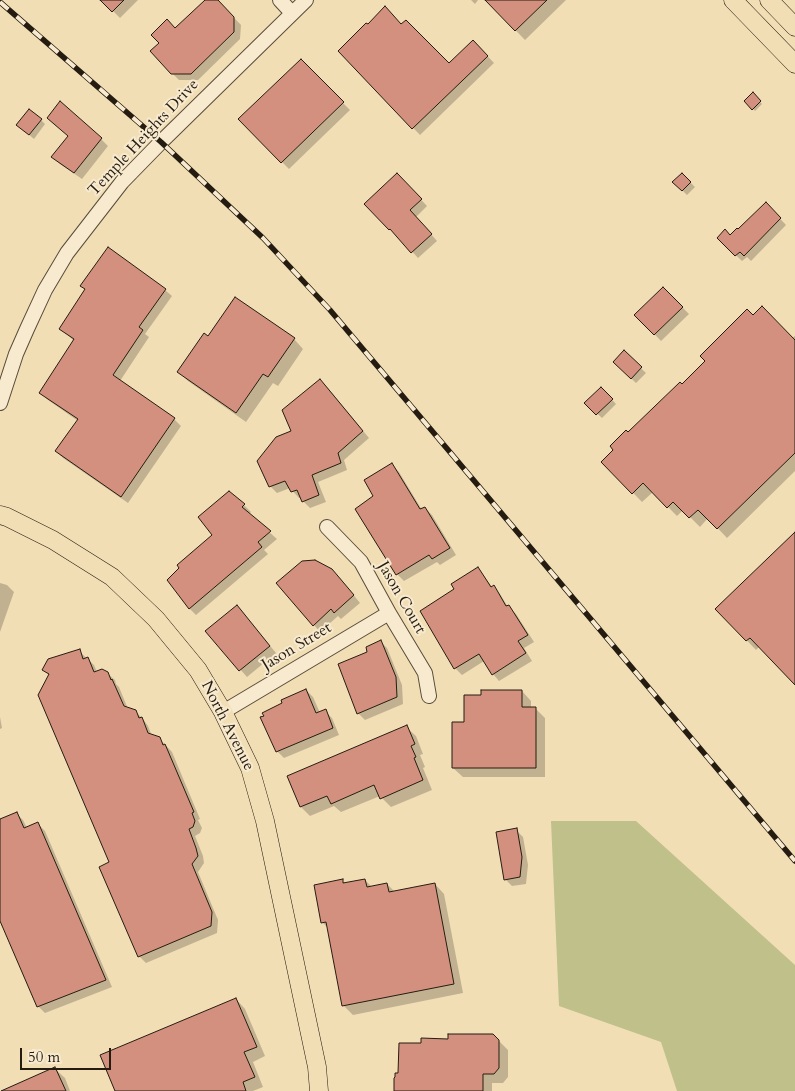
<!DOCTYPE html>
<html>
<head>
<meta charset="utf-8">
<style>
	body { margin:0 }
	#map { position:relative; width:795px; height:1091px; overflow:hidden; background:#f2deb5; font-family:Cardo,serif }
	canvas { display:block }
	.scale { position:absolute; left:20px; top:1048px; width:91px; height:22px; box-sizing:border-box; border:2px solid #251c11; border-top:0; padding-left:6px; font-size:15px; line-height:18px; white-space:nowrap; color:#251c11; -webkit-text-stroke:4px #f7eacf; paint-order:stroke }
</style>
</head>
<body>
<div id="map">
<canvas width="795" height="1091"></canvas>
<div class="scale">50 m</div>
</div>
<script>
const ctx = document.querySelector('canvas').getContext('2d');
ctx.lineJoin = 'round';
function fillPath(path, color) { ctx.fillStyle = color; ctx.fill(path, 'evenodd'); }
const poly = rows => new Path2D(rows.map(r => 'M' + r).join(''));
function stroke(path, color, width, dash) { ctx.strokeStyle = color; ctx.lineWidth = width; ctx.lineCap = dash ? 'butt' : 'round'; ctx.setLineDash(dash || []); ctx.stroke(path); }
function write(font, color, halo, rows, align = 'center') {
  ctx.font = font + ' Cardo,serif'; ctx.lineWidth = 4; ctx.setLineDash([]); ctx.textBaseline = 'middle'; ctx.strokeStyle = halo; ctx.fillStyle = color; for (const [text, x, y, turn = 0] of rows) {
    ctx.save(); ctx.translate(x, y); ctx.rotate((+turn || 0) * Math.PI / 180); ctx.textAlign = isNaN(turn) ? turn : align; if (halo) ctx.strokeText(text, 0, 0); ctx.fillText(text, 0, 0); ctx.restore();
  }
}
const green = poly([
	[551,821,636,821,795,965,795,1091,677,1091,661,1042,559,1006]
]);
const shadow = poly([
	[102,0,138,0,120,18],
	[206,0,217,0,241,25,240,39,198,80,179,80,172,73,161,43],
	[471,0,478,0,475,4],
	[486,0,566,0,525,40],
	[401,25,449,65,480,48,494,63,420,135,339,51],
	[301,61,350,110,289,169,239,119],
	[753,94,762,104,755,111,746,101],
	[41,120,45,124,34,139,22,129],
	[101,139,108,146,82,179,60,164,53,157],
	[397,174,427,206,416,217,437,241,418,258,397,235],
	[682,174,695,187,687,195,674,182],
	[766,204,786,225,751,261,747,257,742,261,718,238,730,237],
	[82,286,165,290,172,296,145,334,149,337,120,381,174,419,181,426,128,503,63,458,56,451,78,421,48,400,41,393,74,341,61,329,86,290],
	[663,288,689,314,661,341,636,315],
	[753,316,792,338,795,336,795,471,727,538,708,518,700,527,683,510,677,516,653,492,642,502,603,462,628,434,682,385],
	[208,337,294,339,303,349,278,386,273,383,246,422,188,381,179,372],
	[624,352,646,373,636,383,614,362],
	[327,387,369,438,344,460,347,470,318,482,326,502,310,508,303,501,301,498,299,498,290,488,277,493,270,486,293,432],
	[601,388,616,404,602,418,586,403],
	[392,465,399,472,422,510,425,508,432,515,456,555,440,565,437,562,404,581,397,574,356,509,375,497],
	[244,505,251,512,249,514,277,539,264,550,268,554,196,615,189,608,214,535],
	[795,533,795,683,760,646,756,650,717,609],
	[478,569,484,576,492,587,493,587,500,594,508,607,516,614,534,642,524,648,532,661,499,681,493,674,484,661,462,675,455,668,455,589],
	[339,577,360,603,341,619,338,616,320,632,314,625],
	[0,583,7,585,14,592,0,632],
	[243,613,276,653,247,677,206,631],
	[380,641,387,648,402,685,403,704,365,720,358,713,368,653],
	[79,651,94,665,97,672,107,673,115,680,116,684,119,687,128,709,136,712,143,719,148,726,152,736,159,738,172,752,200,819,198,820,202,828,200,833,195,836,203,856,204,863,198,872,218,920,217,933,146,963,139,956,111,863,50,676,43,670],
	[306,690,313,697,320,713,325,711,332,718,339,735,284,758,277,751],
	[522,691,531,701,531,708,535,708,545,718,545,777,463,777,453,768,465,723],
	[0,717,2,728,0,729],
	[406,727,416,736,423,754,420,755,425,767,423,768,432,790,391,807,380,796,341,812,334,806,310,816,301,807],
	[16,813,23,820,27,828,38,824,45,831,112,987,45,1013,38,1006,0,918,0,820],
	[516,830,523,837,528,865,526,884,512,886,505,879],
	[365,880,372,887,387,884,395,892,435,884,444,894,463,993,353,1015,343,1005,329,929,322,922,342,881,346,884],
	[236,999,245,1009,265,1056,253,1062,263,1087,253,1091,116,1091],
	[493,1035,508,1050,508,1077,503,1083,492,1083,492,1091,395,1091,400,1074,423,1044,450,1040],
	[55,1069,65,1078,70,1091,4,1091]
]);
const building = poly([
	[100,0,124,0,112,12,100,0],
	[205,0,218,0,234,17,234,32,191,74,171,74,150,51,159,43,151,35,167,19,175,28,205,0],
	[485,0,547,0,515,31,485,0],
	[385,6,401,24,406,20,449,63,473,40,488,56,412,129,338,51,366,23,368,24,385,6],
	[301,59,344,102,281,163,238,119,301,59],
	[753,92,761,101,752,110,744,101,753,92],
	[60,101,102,138,74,173,51,157,68,136,47,118,60,101],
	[29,109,42,119,29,135,16,125,29,109],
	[397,173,422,199,410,210,432,234,411,253,390,229,389,230,364,204,397,173],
	[682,173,691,182,682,191,672,182,682,173],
	[766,202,781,218,744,256,740,252,735,256,717,238,725,229,730,235,737,228,738,229,766,202],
	[108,247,166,289,139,327,143,330,113,375,175,418,121,497,55,451,78,419,39,393,74,339,59,329,85,289,80,286,108,247],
	[663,287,683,307,654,335,634,315,663,287],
	[235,297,295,338,268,377,263,374,236,413,177,372,204,333,208,336,235,297],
	[762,306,795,340,795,453,717,529,698,510,689,518,673,502,667,508,643,483,632,494,601,462,613,450,610,446,626,430,628,432,680,382,682,384,705,361,700,356,747,309,753,315,762,306],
	[624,350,642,367,631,379,613,362,624,350],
	[320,379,363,431,338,453,341,463,312,475,319,495,302,502,297,490,291,492,285,481,269,487,257,461,276,437,291,431,282,410,320,379],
	[601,387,613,399,596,415,584,403,601,387],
	[392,463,420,509,425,507,450,548,432,559,429,555,396,575,355,509,373,496,364,480,392,463],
	[229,491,245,504,242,507,271,531,258,542,262,547,189,609,167,580,179,568,177,565,212,535,198,517,229,491],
	[795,532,795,685,750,638,746,641,715,609,795,532],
	[315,560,332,569,354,595,334,613,331,609,313,626,276,583,302,561,315,560],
	[478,567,491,587,494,585,506,606,509,605,528,635,518,641,526,653,492,675,479,654,454,669,420,611,454,589,451,584,478,567],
	[237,605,270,646,239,671,205,631,237,605],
	[381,640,396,677,397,697,357,714,338,664,367,652,366,647,381,640],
	[80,649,83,659,88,657,94,672,102,669,108,672,111,680,112,679,124,706,136,710,139,718,142,717,148,733,160,737,163,745,165,744,194,812,192,813,195,821,193,827,189,829,196,848,198,856,192,864,212,912,211,926,138,957,99,867,109,862,38,695,49,674,42,670,48,659,80,649],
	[306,689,316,713,326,709,333,728,276,752,260,717,264,716,262,713,282,703,281,700,306,689],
	[481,690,522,690,522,707,536,707,536,768,452,768,452,722,464,722,464,695,481,695,481,690],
	[407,725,415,744,411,746,416,757,414,758,423,780,380,799,374,785,331,804,327,796,300,807,287,776,407,725],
	[17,812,24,828,38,822,106,980,37,1007,0,921,0,819,17,812],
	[517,828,522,857,520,877,504,880,496,832,517,828],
	[343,879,343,883,365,879,367,887,387,883,389,892,435,883,454,984,342,1006,326,922,321,923,314,885,343,879],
	[236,998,257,1047,244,1052,255,1077,243,1082,246,1091,115,1091,100,1055,236,998],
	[448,1034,493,1034,499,1040,499,1068,494,1074,483,1074,483,1091,394,1091,394,1078,395,1077,395,1073,398,1073,399,1043,421,1043,421,1038,448,1039,448,1034],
	[55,1067,66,1091,1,1091,55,1067]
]);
const minor = poly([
	[280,0,292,13],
	[0,403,16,354,27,329,45,290,67,253,122,182,161,142,306,0],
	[327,527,361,562,389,613,425,673,429,696],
	[223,712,389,613]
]);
const major = poly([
	[733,0,795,64],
	[769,0,795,27],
	[0,515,7,517,53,540,112,577,156,619,198,670,223,712,250,768,265,821,317,1067,319,1091]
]);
const rail = poly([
	[0,2,161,142,263,238,330,310,795,861]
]);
const streetNames = [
	["Temple Heights Drive",144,138,-47],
	["Jason Court",401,598,60],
	["Jason Street",297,647,-31],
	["North Avenue",227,726,63]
];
fillPath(green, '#bfc08a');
fillPath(shadow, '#0003');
fillPath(building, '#d3907e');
stroke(building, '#251c11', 1);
stroke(minor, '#584c3a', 16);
stroke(major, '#251c11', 19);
stroke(minor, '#f7eacf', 14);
stroke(major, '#f2deb5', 18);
stroke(rail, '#251c11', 5.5);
stroke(rail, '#f7eacf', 4, [11]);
write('16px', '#251c11', '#f7eacf', streetNames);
</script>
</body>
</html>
